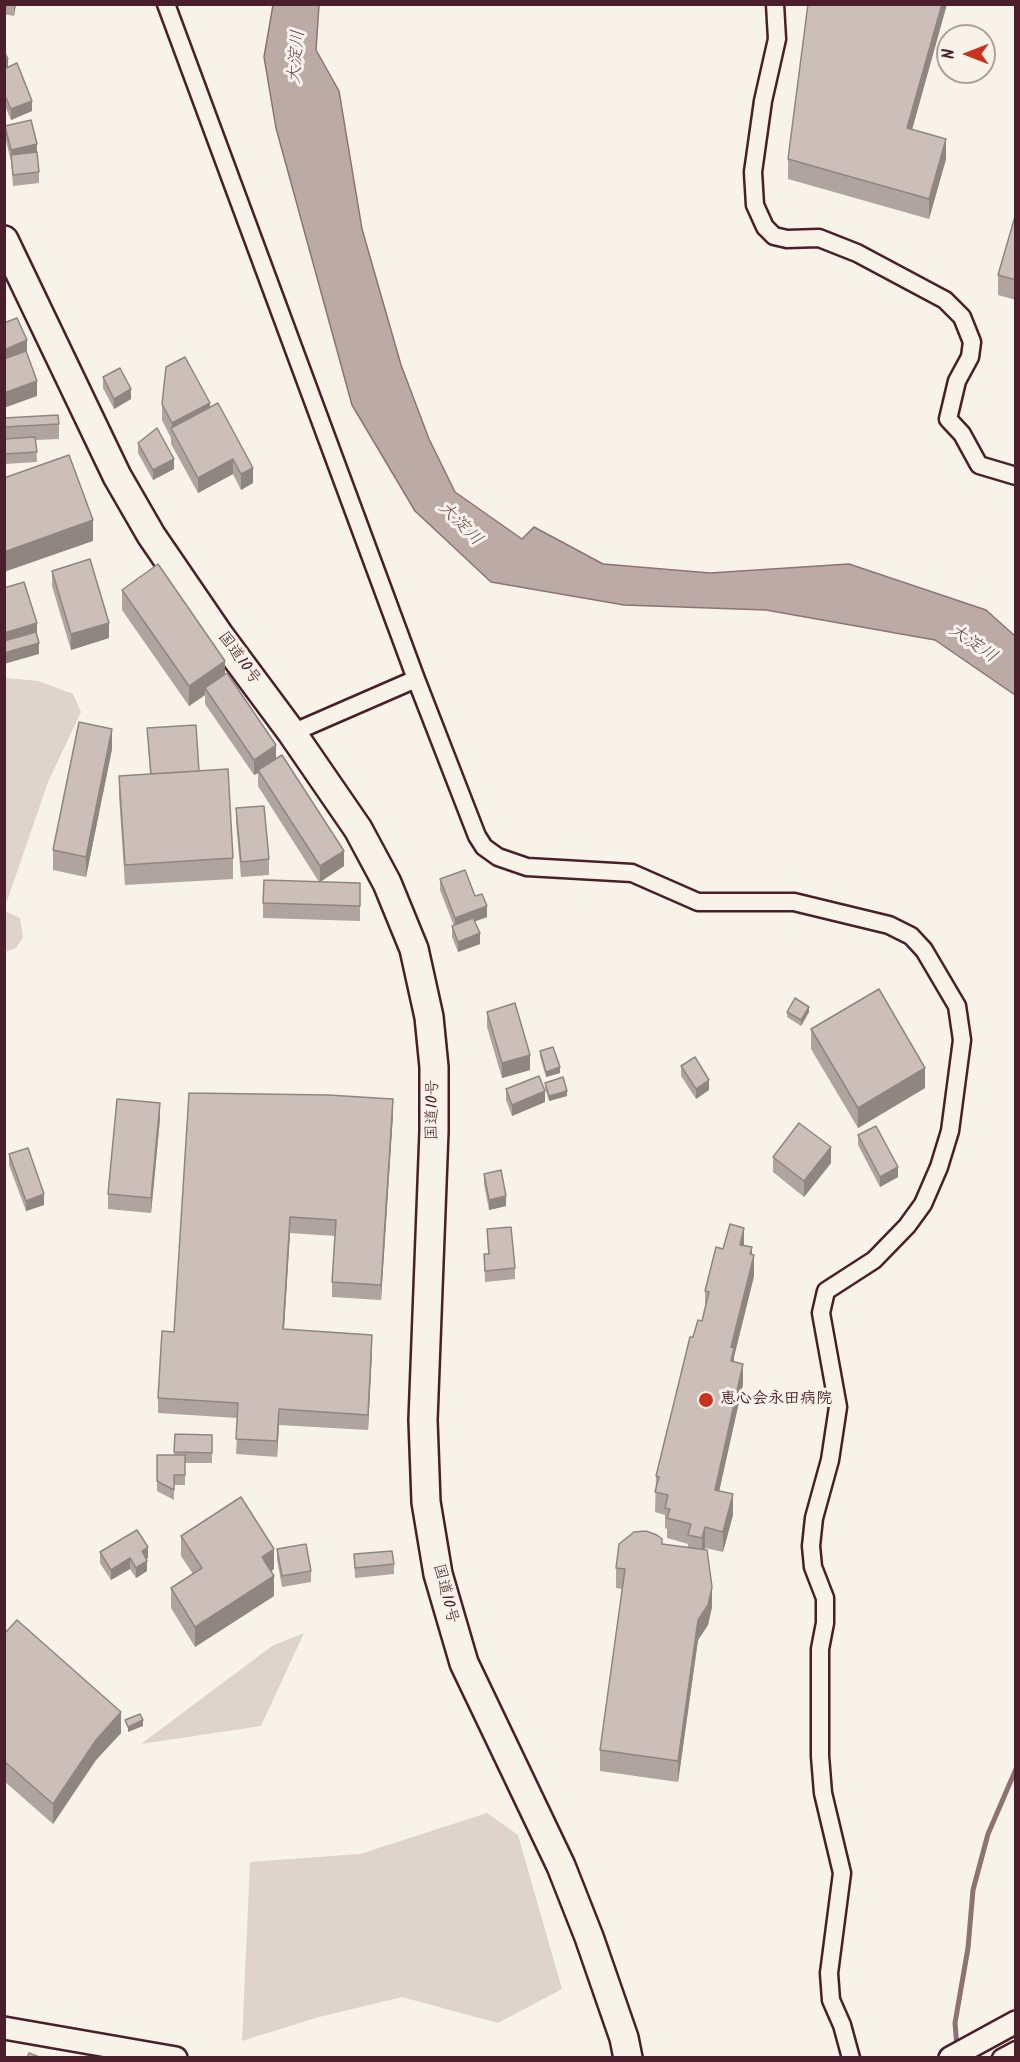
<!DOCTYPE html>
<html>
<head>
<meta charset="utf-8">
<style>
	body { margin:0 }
	#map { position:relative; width:1020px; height:2062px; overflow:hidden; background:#f7f3e8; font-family:Kalam,sans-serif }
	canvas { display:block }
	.frame { position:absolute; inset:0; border:6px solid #4a1f2b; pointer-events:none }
	.north { position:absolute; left:936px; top:24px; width:60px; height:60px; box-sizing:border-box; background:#f7f3e8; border:2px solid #b29e9c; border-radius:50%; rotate:270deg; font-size:16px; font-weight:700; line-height:24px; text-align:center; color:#4a1f2b }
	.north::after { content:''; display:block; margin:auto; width:21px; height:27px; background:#c8321e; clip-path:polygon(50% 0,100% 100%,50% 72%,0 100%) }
</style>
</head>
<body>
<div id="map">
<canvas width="1020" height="2062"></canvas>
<div class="frame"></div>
<div class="north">N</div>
</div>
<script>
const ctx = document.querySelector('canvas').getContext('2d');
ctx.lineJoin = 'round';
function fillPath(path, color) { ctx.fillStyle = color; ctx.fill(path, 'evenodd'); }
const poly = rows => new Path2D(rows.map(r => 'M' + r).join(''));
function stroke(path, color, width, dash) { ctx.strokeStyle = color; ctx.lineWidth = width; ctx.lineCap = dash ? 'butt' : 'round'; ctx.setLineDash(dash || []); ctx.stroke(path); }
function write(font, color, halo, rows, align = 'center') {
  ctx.font = font + ' Kalam,"Klee One",sans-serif'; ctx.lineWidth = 6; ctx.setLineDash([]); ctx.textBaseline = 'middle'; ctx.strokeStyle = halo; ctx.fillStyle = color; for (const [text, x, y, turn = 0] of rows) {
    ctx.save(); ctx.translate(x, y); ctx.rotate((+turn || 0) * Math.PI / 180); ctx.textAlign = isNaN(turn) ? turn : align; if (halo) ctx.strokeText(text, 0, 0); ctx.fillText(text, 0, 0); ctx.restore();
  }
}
const green = poly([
	[5,678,38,681,73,694,81,712,48,782,5,907],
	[5,911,20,918,23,938,16,948,5,952],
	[304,1633,261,1726,141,1744,272,1646],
	[487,1813,518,1835,562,1989,498,2023,402,1997,319,2017,242,2041,250,1862,360,1854]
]);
const water = poly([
	[273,5,319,5,316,50,339,91,362,229,401,365,429,439,455,492,522,539,534,527,603,564,710,573,849,564,986,610,1015,636,1015,695,935,640,766,610,624,605,491,582,415,511,352,405,276,128,264,57,273,5]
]);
const stream = poly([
	[957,2047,955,2023,968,1948,973,1890,988,1834,1016,1769]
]);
const minor = poly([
	[166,4,416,679,477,836,484,847,498,857,527,867,632,873,698,902,794,902,889,925,911,936,924,950,957,1006,962,1040,950,1131,939,1167,923,1204,907,1226,874,1260,826,1291,821,1313,838,1407,830,1460,814,1518,811,1546,813,1567,825,1598,825,1623,820,1649,820,1756,823,1793,842,1873,829,1973,831,2000,842,2025,851,2058],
	[775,4,777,39,763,101,753,172,755,205,765,227,774,236,787,239,819,238,857,253,945,300,962,317,972,342,970,357,957,381,948,419,962,434,979,465,1016,476],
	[292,733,416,679],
	[1001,2058,1016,2050]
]);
const tertiary = poly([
	[4,2028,176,2058],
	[950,2058,1016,2022]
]);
const trunk = poly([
	[4,240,117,476,151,535,220,636,292,733,358,829,387,883,414,949,429,1017,434,1067,434,1131,423,1420,426,1502,438,1574,464,1663,561,1866,589,1937,624,2038,628,2058]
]);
const wall = poly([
	[4,4,16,4,14,16,4,14],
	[808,4,947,4,912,129,946,159,929,219,788,179,788,159],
	[4,51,8,67,32,111,11,120,4,104],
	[5,126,37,152,39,172,39,183,13,186,11,161,5,137],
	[1016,213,1016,300,998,295,998,275],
	[103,377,131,399,114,409,103,388],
	[162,404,210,407,253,483,241,490,233,474,198,493,171,444,171,438,162,420],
	[4,418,59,424,59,439,36,440,37,462,4,464],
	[138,443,174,469,153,480,138,453],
	[52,571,109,638,71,650,52,586],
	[122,590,225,675,276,759,344,866,320,882,360,898,360,921,263,918,263,903,319,882,258,786,258,773,254,775,205,704,205,695,189,706,122,610],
	[147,728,199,771,233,858,233,879,125,885,119,796,119,776,150,774],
	[112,749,86,877,53,870,53,850],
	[236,808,269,859,269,875,241,877,236,823],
	[440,879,475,896,487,917,475,921,480,944,458,952,452,937,452,926,454,926,440,890],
	[487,1012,530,1070,502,1078,487,1027],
	[787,1012,809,1012,801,1026,787,1017],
	[811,1029,925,1088,858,1128,811,1049],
	[540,1051,560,1073,546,1077,540,1056],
	[681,1066,709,1090,696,1099,681,1076],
	[545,1083,567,1096,549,1101,545,1088],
	[506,1089,545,1102,512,1116,506,1100],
	[393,1114,381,1300,332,1297,332,1282,335,1236,290,1233,284,1329,372,1351,368,1430,279,1425,277,1457,236,1454,238,1418,158,1413,158,1398,174,1332],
	[160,1119,151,1213,108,1209,108,1194],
	[858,1135,898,1177,880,1187,858,1145],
	[9,1154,44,1205,26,1211,9,1165],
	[773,1157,831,1163,804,1197,773,1172],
	[484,1174,506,1206,489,1210,484,1184],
	[487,1229,515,1268,515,1279,485,1282,484,1254,488,1254],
	[744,1246,752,1255,754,1276,734,1357,734,1362,743,1384,719,1491,733,1515,723,1552,705,1548,704,1549,712,1607,708,1625,698,1640,678,1782,600,1771,600,1750,622,1589,616,1588,616,1568,662,1544,688,1547,688,1544,667,1538,667,1529,665,1528,665,1515,655,1512,656,1476,693,1337,702,1321,705,1310,705,1291,723,1249],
	[175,1434,212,1435,212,1463,185,1463,185,1485,174,1485,174,1500,157,1491,157,1455,174,1455],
	[181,1536,274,1569,271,1571,274,1596,195,1647,171,1608,171,1588,193,1574,181,1556],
	[277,1549,311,1571,311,1582,282,1587,277,1559],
	[100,1552,148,1558,146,1559,147,1571,136,1578,130,1569,111,1580,100,1563],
	[354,1554,394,1564,394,1574,355,1578],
	[4,1634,121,1733,96,1760,53,1824,4,1781]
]);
const shadedWall = poly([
	[14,4,16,4,14,16],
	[942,4,947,4,907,148,907,128],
	[8,59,8,69,4,71,4,61],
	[32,101,32,111,11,120,11,109],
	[946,139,946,159,929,219,929,199],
	[37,144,37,154,11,155,11,161,11,150],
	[27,340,27,356,4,365,4,350],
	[37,381,37,396,4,408,4,393],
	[131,389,131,399,114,409,114,399],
	[210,403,210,418,172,429,172,423],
	[174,459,174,469,153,480,153,470],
	[233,459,233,474,198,493,198,478],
	[253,468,253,483,241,490,241,474],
	[93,520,93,541,4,572,4,552],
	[37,623,37,639,4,648,4,633],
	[109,623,109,638,71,650,71,634],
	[39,643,39,654,4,664,4,653],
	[225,661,225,681,205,688,205,695,189,706,189,686],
	[112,729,112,749,86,877,86,857],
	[276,745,276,760,258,770,258,773,254,775,254,760],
	[344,851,344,866,320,882,320,866],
	[487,906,487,917,455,929,455,918],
	[480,933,480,944,458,952,458,942],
	[809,1007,809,1012,801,1026,801,1020],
	[530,1055,530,1070,502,1078,502,1063],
	[560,1067,560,1073,546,1077,546,1072],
	[925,1068,925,1088,858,1128,858,1108],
	[709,1080,709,1090,696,1099,696,1089],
	[545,1091,545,1102,512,1116,512,1105],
	[567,1091,567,1096,549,1101,549,1096],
	[393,1099,393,1114,381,1300,381,1285],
	[160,1103,160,1119,151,1213,151,1198],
	[831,1147,831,1163,804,1197,804,1181],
	[898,1167,898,1177,880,1187,880,1177],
	[44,1194,44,1205,26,1211,26,1201],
	[506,1196,506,1206,489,1210,489,1200],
	[290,1217,290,1233,283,1345,283,1329],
	[744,1228,744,1248,740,1245],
	[752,1247,752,1265,754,1255,754,1276,734,1357,734,1368,731,1381,731,1347],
	[372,1335,372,1351,368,1430,368,1415],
	[743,1364,743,1384,715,1510,715,1490],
	[279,1409,279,1425,277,1457,277,1441],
	[733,1494,733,1515,723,1552,723,1532],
	[705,1527,705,1548,702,1558,702,1538],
	[148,1547,148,1558,142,1561,142,1551],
	[274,1549,274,1569,262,1577,262,1557],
	[130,1558,130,1569,111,1580,111,1570],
	[147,1561,147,1571,136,1578,136,1568],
	[274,1576,274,1596,195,1647,195,1627],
	[712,1587,712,1607,708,1625,698,1640,678,1782,678,1761,698,1620],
	[121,1712,121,1733,96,1760,53,1824,53,1804,96,1740],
	[143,1720,143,1726,128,1732,128,1727]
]);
const building = poly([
	[808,4,942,4,907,128,946,139,929,199,788,159,808,4],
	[4,51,8,59,4,61,4,51],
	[17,63,32,101,11,109,4,94,4,69,17,63],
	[31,120,37,144,11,150,5,126,31,120],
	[37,152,39,172,13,175,11,155,37,152],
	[1016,213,1016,280,998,275,1016,213],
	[17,318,27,340,4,350,4,323,17,318],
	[26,351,37,381,4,393,4,359,26,351],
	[185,357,210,403,172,423,162,404,166,367,185,357],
	[120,368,131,389,114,399,103,377,120,368],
	[218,403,253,468,241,474,233,459,198,478,171,428,218,403],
	[58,415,59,424,4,427,4,418,58,415],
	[157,428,174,459,153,470,138,443,157,428],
	[35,437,37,452,4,454,4,439,35,437],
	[69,455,93,520,4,552,4,478,69,455],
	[90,559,109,623,71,634,52,571,90,559],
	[158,564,225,661,189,686,122,590,158,564],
	[24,582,37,623,4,633,4,588,24,582],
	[36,632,39,643,4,653,4,641,36,632],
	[227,673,276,745,254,760,205,688,227,673],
	[79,722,112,729,86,857,53,850,79,722],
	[196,725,199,771,151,774,147,728,196,725],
	[282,755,344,851,320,866,258,770,282,755],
	[228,769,233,858,125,865,119,776,228,769],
	[264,806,269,859,241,862,236,808,264,806],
	[465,870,475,896,482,894,487,906,455,918,440,879,465,870],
	[264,880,360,883,360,906,263,903,264,880],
	[473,918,480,933,458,942,452,926,473,918],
	[879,989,925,1068,858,1108,811,1029,879,989],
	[795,998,809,1007,801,1020,787,1012,795,998],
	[515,1003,530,1055,502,1063,487,1012,515,1003],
	[553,1047,560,1067,546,1072,540,1051,553,1047],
	[695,1057,709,1080,696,1089,681,1066,695,1057],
	[539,1076,545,1091,512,1105,506,1089,539,1076],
	[563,1077,567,1091,549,1096,545,1083,563,1077],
	[189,1093,328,1095,393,1099,381,1285,332,1282,336,1220,290,1217,283,1329,372,1335,368,1415,279,1409,277,1441,236,1439,238,1403,158,1398,162,1331,174,1332,189,1093],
	[117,1099,160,1103,151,1198,108,1194,117,1099],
	[799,1123,831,1147,804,1181,773,1157,799,1123],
	[876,1126,898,1167,880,1177,858,1135,876,1126],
	[28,1148,44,1194,26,1201,9,1154,28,1148],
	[501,1170,506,1196,489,1200,484,1174,501,1170],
	[730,1224,744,1228,740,1245,752,1247,750,1254,754,1255,731,1347,734,1348,731,1361,743,1364,715,1490,733,1494,723,1532,705,1527,702,1538,688,1535,691,1524,667,1518,670,1509,665,1508,668,1495,655,1492,659,1477,656,1476,690,1337,693,1337,698,1320,702,1321,709,1292,705,1291,716,1247,723,1249,730,1224],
	[511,1227,515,1268,485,1271,484,1254,489,1254,487,1229,511,1227],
	[175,1434,212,1435,212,1453,174,1452,175,1434],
	[157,1455,185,1455,185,1475,174,1475,174,1490,157,1481,157,1455],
	[241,1497,274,1549,262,1557,274,1576,195,1627,171,1588,202,1568,181,1536,241,1497],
	[137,1530,148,1547,142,1551,147,1561,136,1568,130,1558,111,1570,100,1552,137,1530],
	[646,1531,657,1535,662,1539,662,1544,707,1550,712,1587,708,1605,698,1620,678,1761,600,1750,625,1569,616,1568,619,1544,634,1532,646,1531],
	[306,1544,311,1571,282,1576,277,1549,306,1544],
	[392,1551,394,1564,355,1568,354,1554,392,1551],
	[17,1620,121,1712,96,1740,53,1804,4,1761,4,1634,17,1620],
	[140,1714,143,1720,128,1727,125,1720,140,1714],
	[29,2053,42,2058,27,2058,29,2053]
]);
const markers = [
	[706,1400,8,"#c8321e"]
];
const streetNames = [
	["国道10号",238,659,54],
	["国道10号",434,1110,-89],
	["国道10号",444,1594,76]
];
const poiNames = [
	["恵心会永田病院",720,1400]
];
const waterNames = [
	["大淀川",298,57,-85],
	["大淀川",459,525,45],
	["大淀川",972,645,35]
];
fillPath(green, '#ded4cc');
fillPath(water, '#bcaaa7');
stroke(water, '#8e7275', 1.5);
stroke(stream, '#8e7275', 5);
stroke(minor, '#4a1f2b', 21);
stroke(tertiary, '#4a1f2b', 26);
stroke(trunk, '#4a1f2b', 32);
stroke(minor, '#f7f3e8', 16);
stroke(tertiary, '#f7f3e8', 21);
stroke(trunk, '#f7f3e8', 27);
fillPath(wall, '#afa49f');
fillPath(shadedWall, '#8f8682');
fillPath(building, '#ccbfb9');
stroke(building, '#8f8682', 1.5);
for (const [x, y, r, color] of markers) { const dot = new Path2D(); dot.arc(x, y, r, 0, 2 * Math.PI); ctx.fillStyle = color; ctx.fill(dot); stroke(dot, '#f7f3e8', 2); }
write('16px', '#4a1f2b', '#f7f3e8', streetNames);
write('bold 16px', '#4a1f2b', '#f7f3e8', poiNames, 'left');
write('italic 18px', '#6c4950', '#f7f3e8', waterNames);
</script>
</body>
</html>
